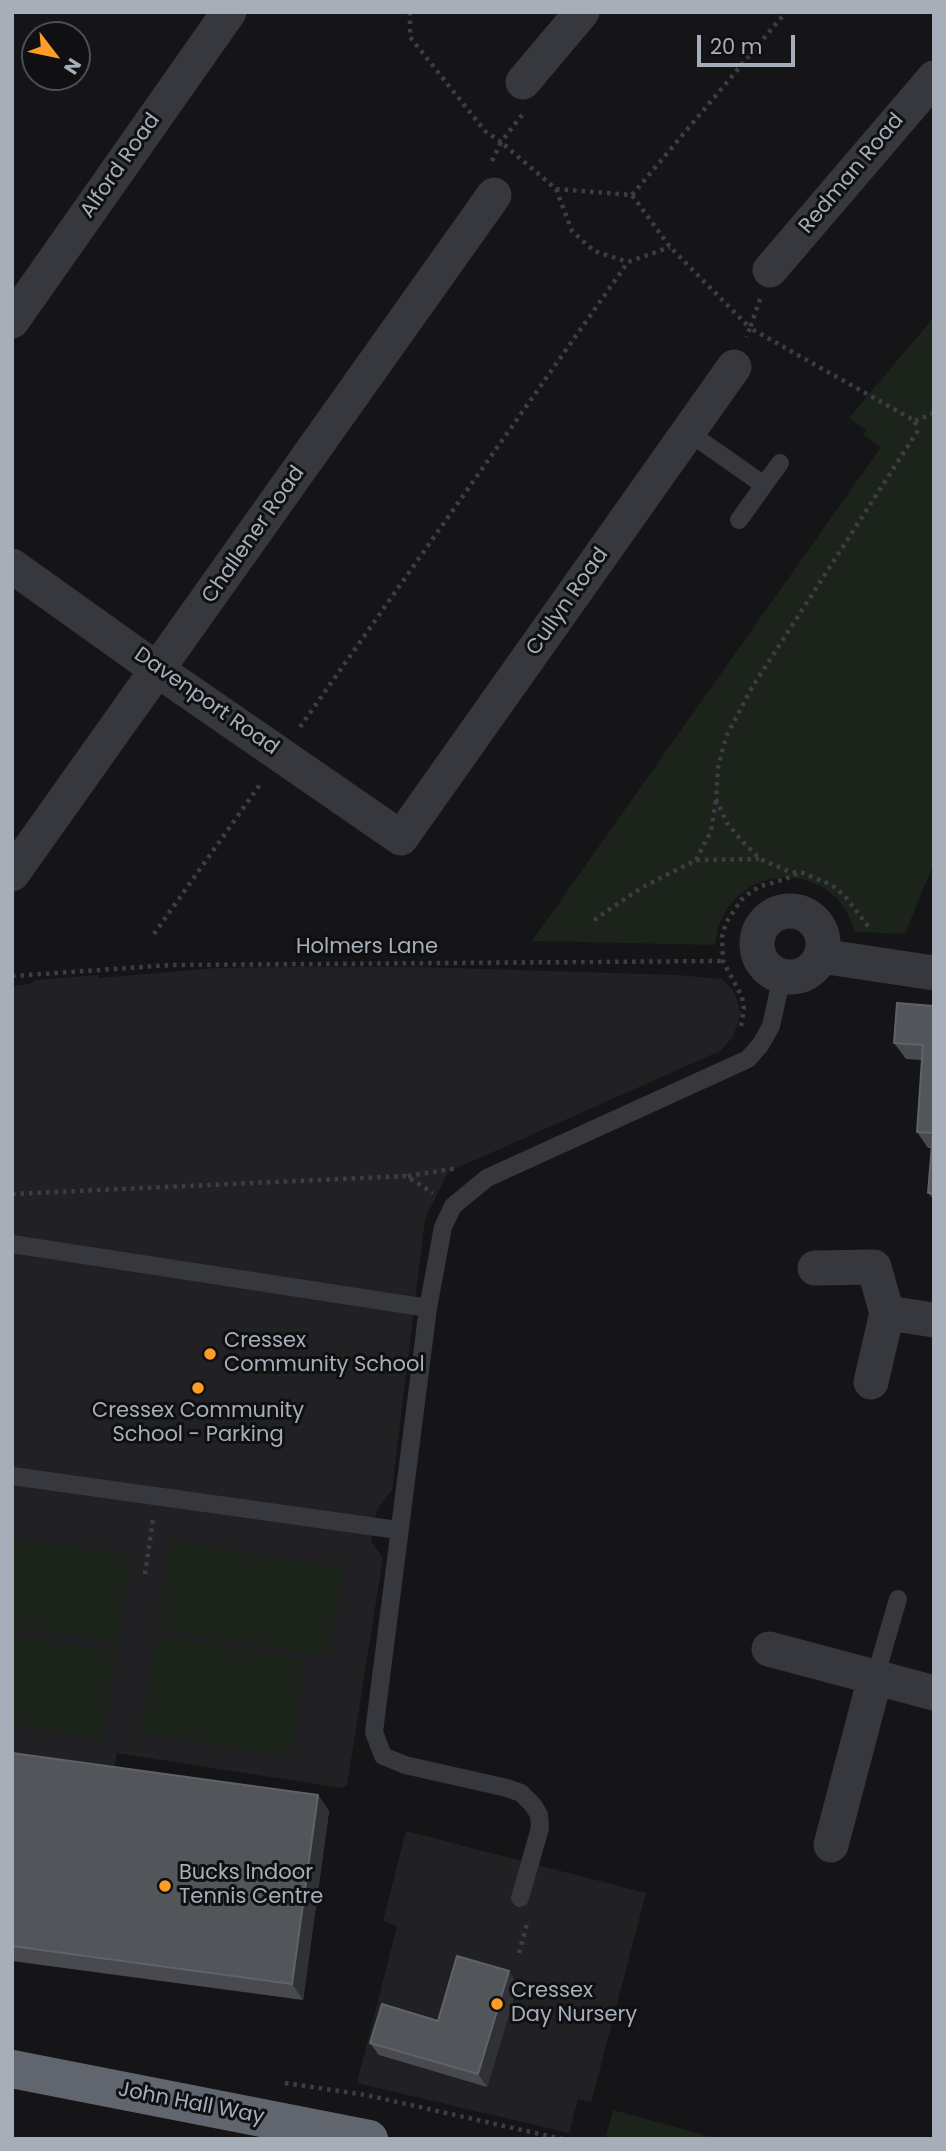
<!DOCTYPE html>
<html>
<head>
<meta charset="utf-8">
<style>
	body { margin:0 }
	#map { position:relative; width:946px; height:2151px; overflow:hidden; background:#151517; font-family:Poppins,sans-serif }
	canvas { display:block }
	.frame { position:absolute; inset:0; border:14px solid #a5aeb9; pointer-events:none }
	.north { position:absolute; left:21px; top:21px; width:70px; height:70px; box-sizing:border-box; background:#101012; border:2px solid #4c4f55; border-radius:50%; rotate:122deg; font-size:19px; font-weight:700; line-height:28px; text-align:center; color:#a5aeb9 }
	.north::after { content:''; display:block; margin:auto; width:24px; height:32px; background:#ff9c25; clip-path:polygon(50% 0,100% 100%,50% 72%,0 100%) }
	.scale { position:absolute; left:697px; top:35px; width:98px; height:32px; box-sizing:border-box; border:4px solid #a5aeb9; border-top:0; padding-left:9px; font-size:21px; line-height:24px; white-space:nowrap; color:#a5aeb9; -webkit-text-stroke:5px #101012; paint-order:stroke }
</style>
</head>
<body>
<div id="map">
<canvas width="946" height="2151"></canvas>
<div class="frame"></div>
<div class="north">N</div>
<div class="scale">20 m</div>
</div>
<script>
const ctx = document.querySelector('canvas').getContext('2d');
ctx.lineJoin = 'round';
function fillPath(path, color) { ctx.fillStyle = color; ctx.fill(path, 'evenodd'); }
const poly = rows => new Path2D(rows.map(r => 'M' + r).join(''));
function stroke(path, color, width, dash) { ctx.strokeStyle = color; ctx.lineWidth = width; ctx.lineCap = dash ? 'butt' : 'round'; ctx.setLineDash(dash || []); ctx.stroke(path); }
function write(font, color, halo, rows, align = 'center') {
  ctx.font = font + ' Poppins,sans-serif'; ctx.lineWidth = 6; ctx.setLineDash([]); ctx.textBaseline = 'middle'; ctx.strokeStyle = halo; ctx.fillStyle = color; for (const [text, x, y, turn = 0] of rows) {
    ctx.save(); ctx.translate(x, y); ctx.rotate((+turn || 0) * Math.PI / 180); ctx.textAlign = isNaN(turn) ? turn : align; if (halo) ctx.strokeText(text, 0, 0); ctx.fillText(text, 0, 0); ctx.restore();
  }
}
const built = poly([
	[291,967,421,967,678,975,722,979,735,993,741,1014,733,1037,720,1051,448,1172,425,1219,392,1490,377,1509,371,1542,383,1557,347,1785,341,1788,117,1753,114,1770,12,1763,12,986,30,984,36,980,98,975,98,978,215,968],
	[406,1831,646,1893,591,2103,578,2099,569,2133,357,2083,397,1926,383,1921]
]);
const green = poly([
	[934,317,934,862,905,934,855,932,848,914,838,899,824,888,806,880,788,877,770,879,753,885,738,896,726,910,718,927,715,945,532,941,881,447,863,435,866,430,849,418],
	[12,1537,132,1555,118,1643,12,1627],
	[170,1541,343,1567,329,1656,156,1629],
	[12,1635,117,1651,103,1739,12,1725],
	[156,1636,305,1659,290,1757,140,1733],
	[613,2110,719,2139,605,2139]
]);
const path = poly([
	[410,12,410,37,485,131,501,142,522,115],
	[492,161,501,142,556,189,632,195,670,247,750,328,746,337],
	[556,189,572,231,594,251,628,262],
	[632,195,786,12],
	[760,299,750,328,915,421,917,432,751,689,726,737,718,767,716,799,727,823,743,842,760,859,790,872,803,873,832,885,845,896,871,930],
	[915,421,934,413],
	[300,727,628,262,670,247],
	[696,860,711,831,716,800],
	[594,920,641,888,696,860,759,859],
	[154,934,261,783],
	[12,976,171,965,723,961],
	[741,1026,744,1009,742,997,723,961,722,937,726,923,741,900,752,891,761,886,786,879,798,873],
	[408,1176,458,1168],
	[12,1194,406,1176,433,1193],
	[145,1574,153,1519],
	[519,1953,528,1920],
	[285,2083,366,2095,562,2139]
]);
const lane = poly([
	[688,432,764,485,780,463],
	[739,520,764,485],
	[12,1244,428,1308],
	[12,1476,398,1530],
	[875,1678,898,1599],
	[520,1898,540,1828,539,1815,533,1805,521,1793,507,1788,405,1765,383,1756,374,1732,428,1308,443,1227,453,1206,487,1178,748,1059,761,1044,771,1026,782,976]
]);
const street = poly([
	[523,82,582,12],
	[770,270,934,78],
	[12,321,229,12],
	[12,566,159,671,401,838,734,367],
	[12,874,494,195],
	'757 944a33 33 0 1 1 66 0a33 33 0 1 1-66 0Z',
	[821,956,934,973],
	[815,1268,874,1267,887,1313,871,1382],
	[887,1313,934,1320],
	[769,1649,934,1693],
	[831,1845,875,1678]
]);
const highway = poly([
	[12,2069,369,2139]
]);
const wall = poly([
	[934,1006,934,1200,928,1193,931,1148,928,1148,917,1132,922,1060,906,1059,894,1043],
	[12,1753,318,1795,329,1811,303,2000,12,1961],
	[518,1984,487,2087,379,2055,370,2043,438,2021]
]);
const shadedWall = poly([
	[318,1795,329,1811,303,2000,292,1984],
	[509,1971,518,1984,487,2087,478,2074]
]);
const building = poly([
	[897,1003,934,1006,934,1193,928,1193,933,1133,917,1132,923,1045,894,1043,897,1003],
	[12,1753,318,1795,292,1984,12,1946,12,1753],
	[457,1956,509,1971,478,2074,370,2043,382,2004,438,2021,457,1956]
]);
const markers = [
	[210,1354,7,"#ff9c25"],
	[198,1388,7,"#ff9c25"],
	[165,1886,7,"#ff9c25"],
	[497,2004,7,"#ff9c25"]
];
const streetNames = [
	["Alford Road",121,166,-55],
	["Redman Road",852,174,-50],
	["Challener Road",254,535,-55],
	["Cullyn Road",568,602,-55],
	["Davenport Road",206,702,35],
	["Holmers Lane",367,948],
	["John Hall Way",191,2104,11]
];
const poiNames = [
	["Cressex",224,1342],
	["Community School",224,1366],
	["Cressex Community",198,1412,"center"],
	["School - Parking",198,1436,"center"],
	["Bucks Indoor",179,1874],
	["Tennis Centre",179,1898],
	["Cressex",511,1992],
	["Day Nursery",511,2016]
];
fillPath(built, '#212124');
fillPath(green, '#1b231b');
stroke(path, '#3b3f44', 4.5, [3.5, 5]);
stroke(lane, '#36383d', 18);
stroke(street, '#36383d', 35);
stroke(highway, '#61666e', 38);
fillPath(wall, '#484a4f');
fillPath(shadedWall, '#2f3134');
fillPath(building, '#52555a');
stroke(building, '#5f6369', 2);
for (const [x, y, r, color] of markers) { const dot = new Path2D(); dot.arc(x, y, r, 0, 2 * Math.PI); ctx.fillStyle = color; ctx.fill(dot); stroke(dot, '#101012', 2.5); }
write('21px', '#a5aeb9', '#101012', streetNames);
write('21px', '#a5aeb9', '#101012', poiNames, 'left');
</script>
</body>
</html>
